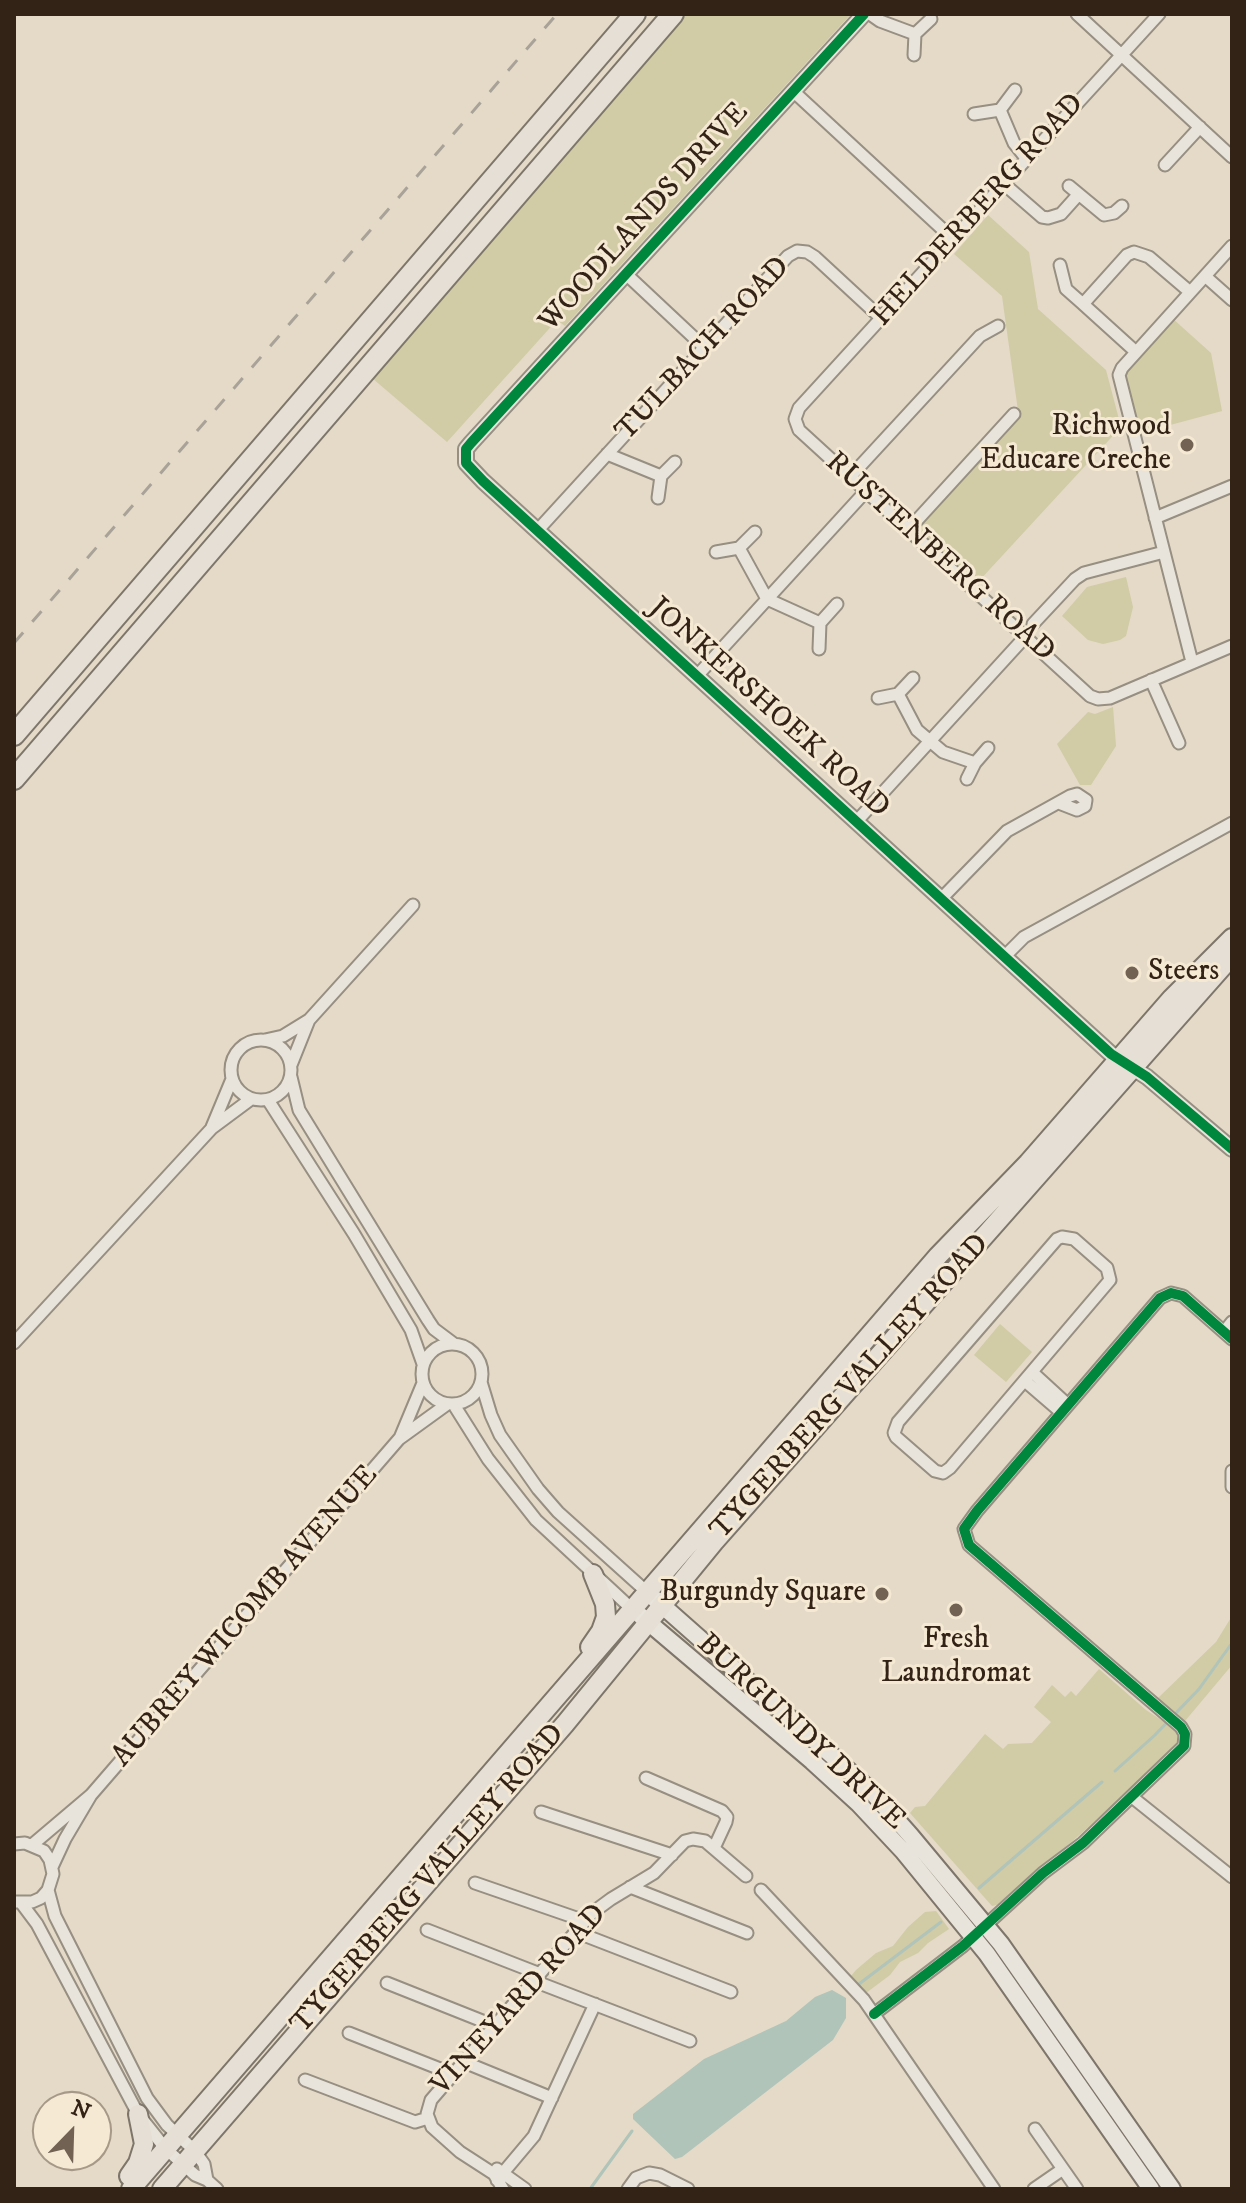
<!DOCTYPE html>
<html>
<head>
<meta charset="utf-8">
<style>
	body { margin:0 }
	#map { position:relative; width:1246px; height:2203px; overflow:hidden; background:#e4dac7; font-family:"IM FELL DW Pica",serif }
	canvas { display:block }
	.frame { position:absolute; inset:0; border:16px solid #332216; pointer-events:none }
	.north { position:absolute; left:32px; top:2091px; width:80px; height:80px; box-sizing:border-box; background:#f5e9d3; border:2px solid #a79987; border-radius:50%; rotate:23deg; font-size:22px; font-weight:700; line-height:32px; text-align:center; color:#332216 }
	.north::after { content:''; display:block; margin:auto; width:28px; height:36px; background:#716254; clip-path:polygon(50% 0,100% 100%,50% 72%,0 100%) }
</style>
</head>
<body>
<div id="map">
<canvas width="1246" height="2203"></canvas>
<div class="frame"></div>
<div class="north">N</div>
</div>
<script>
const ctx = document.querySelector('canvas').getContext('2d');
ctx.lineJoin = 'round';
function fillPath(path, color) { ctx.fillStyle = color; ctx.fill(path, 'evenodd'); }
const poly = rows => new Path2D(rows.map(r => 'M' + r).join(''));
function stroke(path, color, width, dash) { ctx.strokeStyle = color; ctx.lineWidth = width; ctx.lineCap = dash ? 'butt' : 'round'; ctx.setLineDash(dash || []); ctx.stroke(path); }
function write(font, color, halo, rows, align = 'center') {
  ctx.font = font + ' "IM FELL DW Pica",serif'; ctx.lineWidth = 6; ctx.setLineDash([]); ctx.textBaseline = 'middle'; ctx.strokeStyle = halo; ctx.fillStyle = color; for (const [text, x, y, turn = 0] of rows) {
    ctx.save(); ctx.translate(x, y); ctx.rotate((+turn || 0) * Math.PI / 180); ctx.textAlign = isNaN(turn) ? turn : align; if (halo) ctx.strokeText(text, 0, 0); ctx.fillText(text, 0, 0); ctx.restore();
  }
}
const green = poly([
	[686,14,851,14,565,326,557,320,447,442,372,378],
	[988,215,1029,252,1038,309,1106,370,1121,427,978,582,972,576,968,577,922,535,921,524,1019,418,1002,296,954,254],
	[1172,318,1211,353,1222,411,1137,434,1124,374],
	[1126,577,1133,607,1126,636,1120,640,1103,644,1088,640,1062,616,1087,587],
	[1113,707,1116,746,1091,785,1080,785,1057,744,1088,712,1095,714],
	[1000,1324,1032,1352,1006,1382,974,1355],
	[1232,1616,1232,1665,1185,1721,1158,1698,1216,1642],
	[1099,1669,1146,1710,1178,1731,1181,1740,1177,1749,1001,1904,992,1906,910,1813,915,1807,925,1806,985,1734,1003,1749,1008,1744,1032,1743,1051,1722,1034,1707,1052,1685,1065,1697,1071,1691,1076,1696],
	[936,1911,949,1929,928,1943,918,1953,900,1962,890,1975,866,1993,851,1976,856,1970,876,1953,893,1946,908,1927,925,1912]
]);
const water = poly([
	[832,1990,846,1998,846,2018,833,2040,682,2157,675,2159,633,2119,633,2114,704,2059,786,2021,815,1997]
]);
const stream = poly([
	[1115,1771,1155,1735,1199,1689,1232,1643],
	[979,1888,1102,1782],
	[855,1987,941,1922],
	[590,2189,632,2131]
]);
const minor = poly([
	[870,14,880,21,915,34],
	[1077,14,1232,157],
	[1159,14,799,408,795,419,799,430,1090,696,1098,699,1110,698,1232,646],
	[914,55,915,34,931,19],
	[793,91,953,239],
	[1000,110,1014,143,1026,158],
	[974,114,1000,110,1015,90],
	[1165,165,1200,127],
	[1004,184,1042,217,1048,218,1061,214,1078,195],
	[1069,186,1104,215,1114,213,1122,206],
	[1060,265,1066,289,1083,304],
	[626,274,705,348],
	[1205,276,1232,300],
	[1136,352,1083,304,1127,255,1134,252,1149,257,1190,292],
	[607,454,661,476,675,462],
	[850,477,980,336,998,326],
	[658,498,661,476],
	[1155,518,1232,486],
	[908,530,1014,414],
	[537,531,788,256,797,251,807,252,815,257,881,318],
	[739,548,767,599,820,623],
	[716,552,739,548,755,532],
	[1033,624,1075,579,1084,573,1164,552],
	[819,649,820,623,837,604],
	[1192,662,1119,375,1122,368,1232,246],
	[696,677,866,491],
	[913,678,898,694,917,730,943,752,975,763],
	[1151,680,1179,743],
	[878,698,898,694],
	[967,779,975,763,988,748],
	[856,822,1025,637],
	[941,899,1007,831,1070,796,1077,794,1086,800,1085,806,1077,810,1059,803],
	[1004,957,1024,937,1232,823],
	'231 1070a30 30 0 1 1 60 0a30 30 0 1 1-60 0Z',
	[265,1040,283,1036,309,1020,413,905],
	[291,1065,309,1020],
	[291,1077,299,1110,428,1320,434,1329,454,1344],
	[268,1100,354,1234,411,1330,423,1364],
	[212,1127,232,1079],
	[1062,1237,1074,1239,1107,1268,1110,1280,950,1468,943,1473,935,1471,896,1437,894,1433,898,1422,1057,1239,1062,1237],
	[1224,1332,1232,1322],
	[14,1343,212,1128,251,1099],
	'422 1374a30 30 0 1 1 60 0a30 30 0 1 1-60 0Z',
	[1032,1372,1068,1405],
	[1025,1381,1061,1412],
	[481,1382,491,1415,500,1435,538,1489,558,1512,648,1593],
	[454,1405,488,1459,536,1520,633,1610],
	[400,1438,423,1383],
	[1232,1471,1232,1487],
	[646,1778,722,1811,727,1817,726,1822,714,1848],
	[1132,1797,1232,1877],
	[541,1812,672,1855],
	[14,1844,25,1843,44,1851,50,1860,53,1874,48,1890,41,1898,32,1902,14,1902],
	[32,1845,91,1795,399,1439,446,1405],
	[52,1867,65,1839,91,1795],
	[475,1883,585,1921],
	[630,1887,747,1933],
	[48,1890,55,1916,147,2098,167,2125,194,2150,204,2164,207,2180],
	[761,1890,864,2000,994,2189],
	[22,1904,37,1924,138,2114,165,2148,195,2175,207,2180,217,2189],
	[427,1930,540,1974],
	[576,1932,731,1992],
	[534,1981,690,2041],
	[387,1983,495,2026],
	[874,2014,963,1946,1043,1873,1083,1843,1184,1746,1185,1734,1181,1727,969,1545,964,1529,977,1511,1160,1298,1171,1293,1183,1296,1232,1339],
	[349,2033,453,2074],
	[464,2062,552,2098],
	[305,2080,415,2122,428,2118],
	[1035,2129,1077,2189],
	[497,2169,525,2189],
	[497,2180,534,2136,595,2004],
	[503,2189,494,2174,460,2152,432,2127,427,2114,431,2100,592,1913,611,1899,654,1873,685,1841,693,1839,705,1841,746,1876],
	[628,2189,636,2178,649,2173,660,2175,688,2189],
	[1034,2189,1063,2169]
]);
const tertiary = poly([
	[864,14,471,443,466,449,466,463,483,481,1111,1054,1147,1077,1232,1149]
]);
const secondary = poly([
	[655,1599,836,1759,872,1792,911,1836,1001,1944,1172,2189],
	[641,1616,812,1761,858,1803,903,1851,987,1954,1151,2189]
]);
const primary = poly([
	[590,1647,601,1631,606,1617,605,1604,593,1574],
	[129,2176,138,2163,144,2144,138,2114],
	[131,2189,938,1256,1028,1163,1172,998,1232,938],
	[162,2189,565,1724,714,1542,1232,956]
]);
const motorway = poly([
	[14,735,635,14],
	[14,779,673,14]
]);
const rail = poly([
	[14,643,557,14]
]);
const cycleway = poly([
	[864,14,471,443,466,449,466,463,483,481,1111,1054,1147,1077,1232,1149],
	[874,2014,963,1946,1043,1873,1083,1843,1184,1746,1185,1734,1181,1727,969,1545,964,1529,977,1511,1160,1298,1171,1293,1183,1296,1232,1339]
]);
const markers = [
	[1187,445,8,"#716254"],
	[1132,973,8,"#716254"],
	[882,1594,8,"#716254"],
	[956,1610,8,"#716254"]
];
const streetNames = [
	["HELDERBERG ROAD",979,211,-48],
	["WOODLANDS DRIVE",645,218,-48],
	["TULBACH ROAD",704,350,-47],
	["RUSTENBERG ROAD",939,558,42],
	["JONKERSHOEK ROAD",768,709,42],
	["TYGERBERG VALLEY ROAD",851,1388,-48],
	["AUBREY WICOMB AVENUE",246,1617,-49],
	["BURGUNDY DRIVE",800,1733,43],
	["TYGERBERG VALLEY ROAD",429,1880,-49],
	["VINEYARD ROAD",520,2001,-48]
];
const poiNames = [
	["Richwood",1171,428],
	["Educare Creche",1171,462],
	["Steers",1148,973,"left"],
	["Burgundy Square",866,1594],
	["Fresh",956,1641,"center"],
	["Laundromat",956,1675,"center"]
];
fillPath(green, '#d1cba6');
fillPath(water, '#b0c4b9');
stroke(stream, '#b0c4b9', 3);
stroke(minor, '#968f82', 15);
stroke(tertiary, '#968f82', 18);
stroke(secondary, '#7e766b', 20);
stroke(primary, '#7e766b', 22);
stroke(motorway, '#7e766b', 24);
stroke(minor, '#e9e4db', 11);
stroke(tertiary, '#e9e4db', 14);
stroke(secondary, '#e9e4db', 16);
stroke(primary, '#e5dfd5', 18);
stroke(motorway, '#e5dfd5', 20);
stroke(rail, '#a8a299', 3, [14, 14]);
stroke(cycleway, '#00873e', 10);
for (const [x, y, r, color] of markers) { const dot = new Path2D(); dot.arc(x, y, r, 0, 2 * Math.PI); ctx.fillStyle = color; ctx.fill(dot); stroke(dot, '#f5e9d3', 3); }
write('30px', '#332216', '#f5e9d3', streetNames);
write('30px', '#332216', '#f5e9d3', poiNames, 'right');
</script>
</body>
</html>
